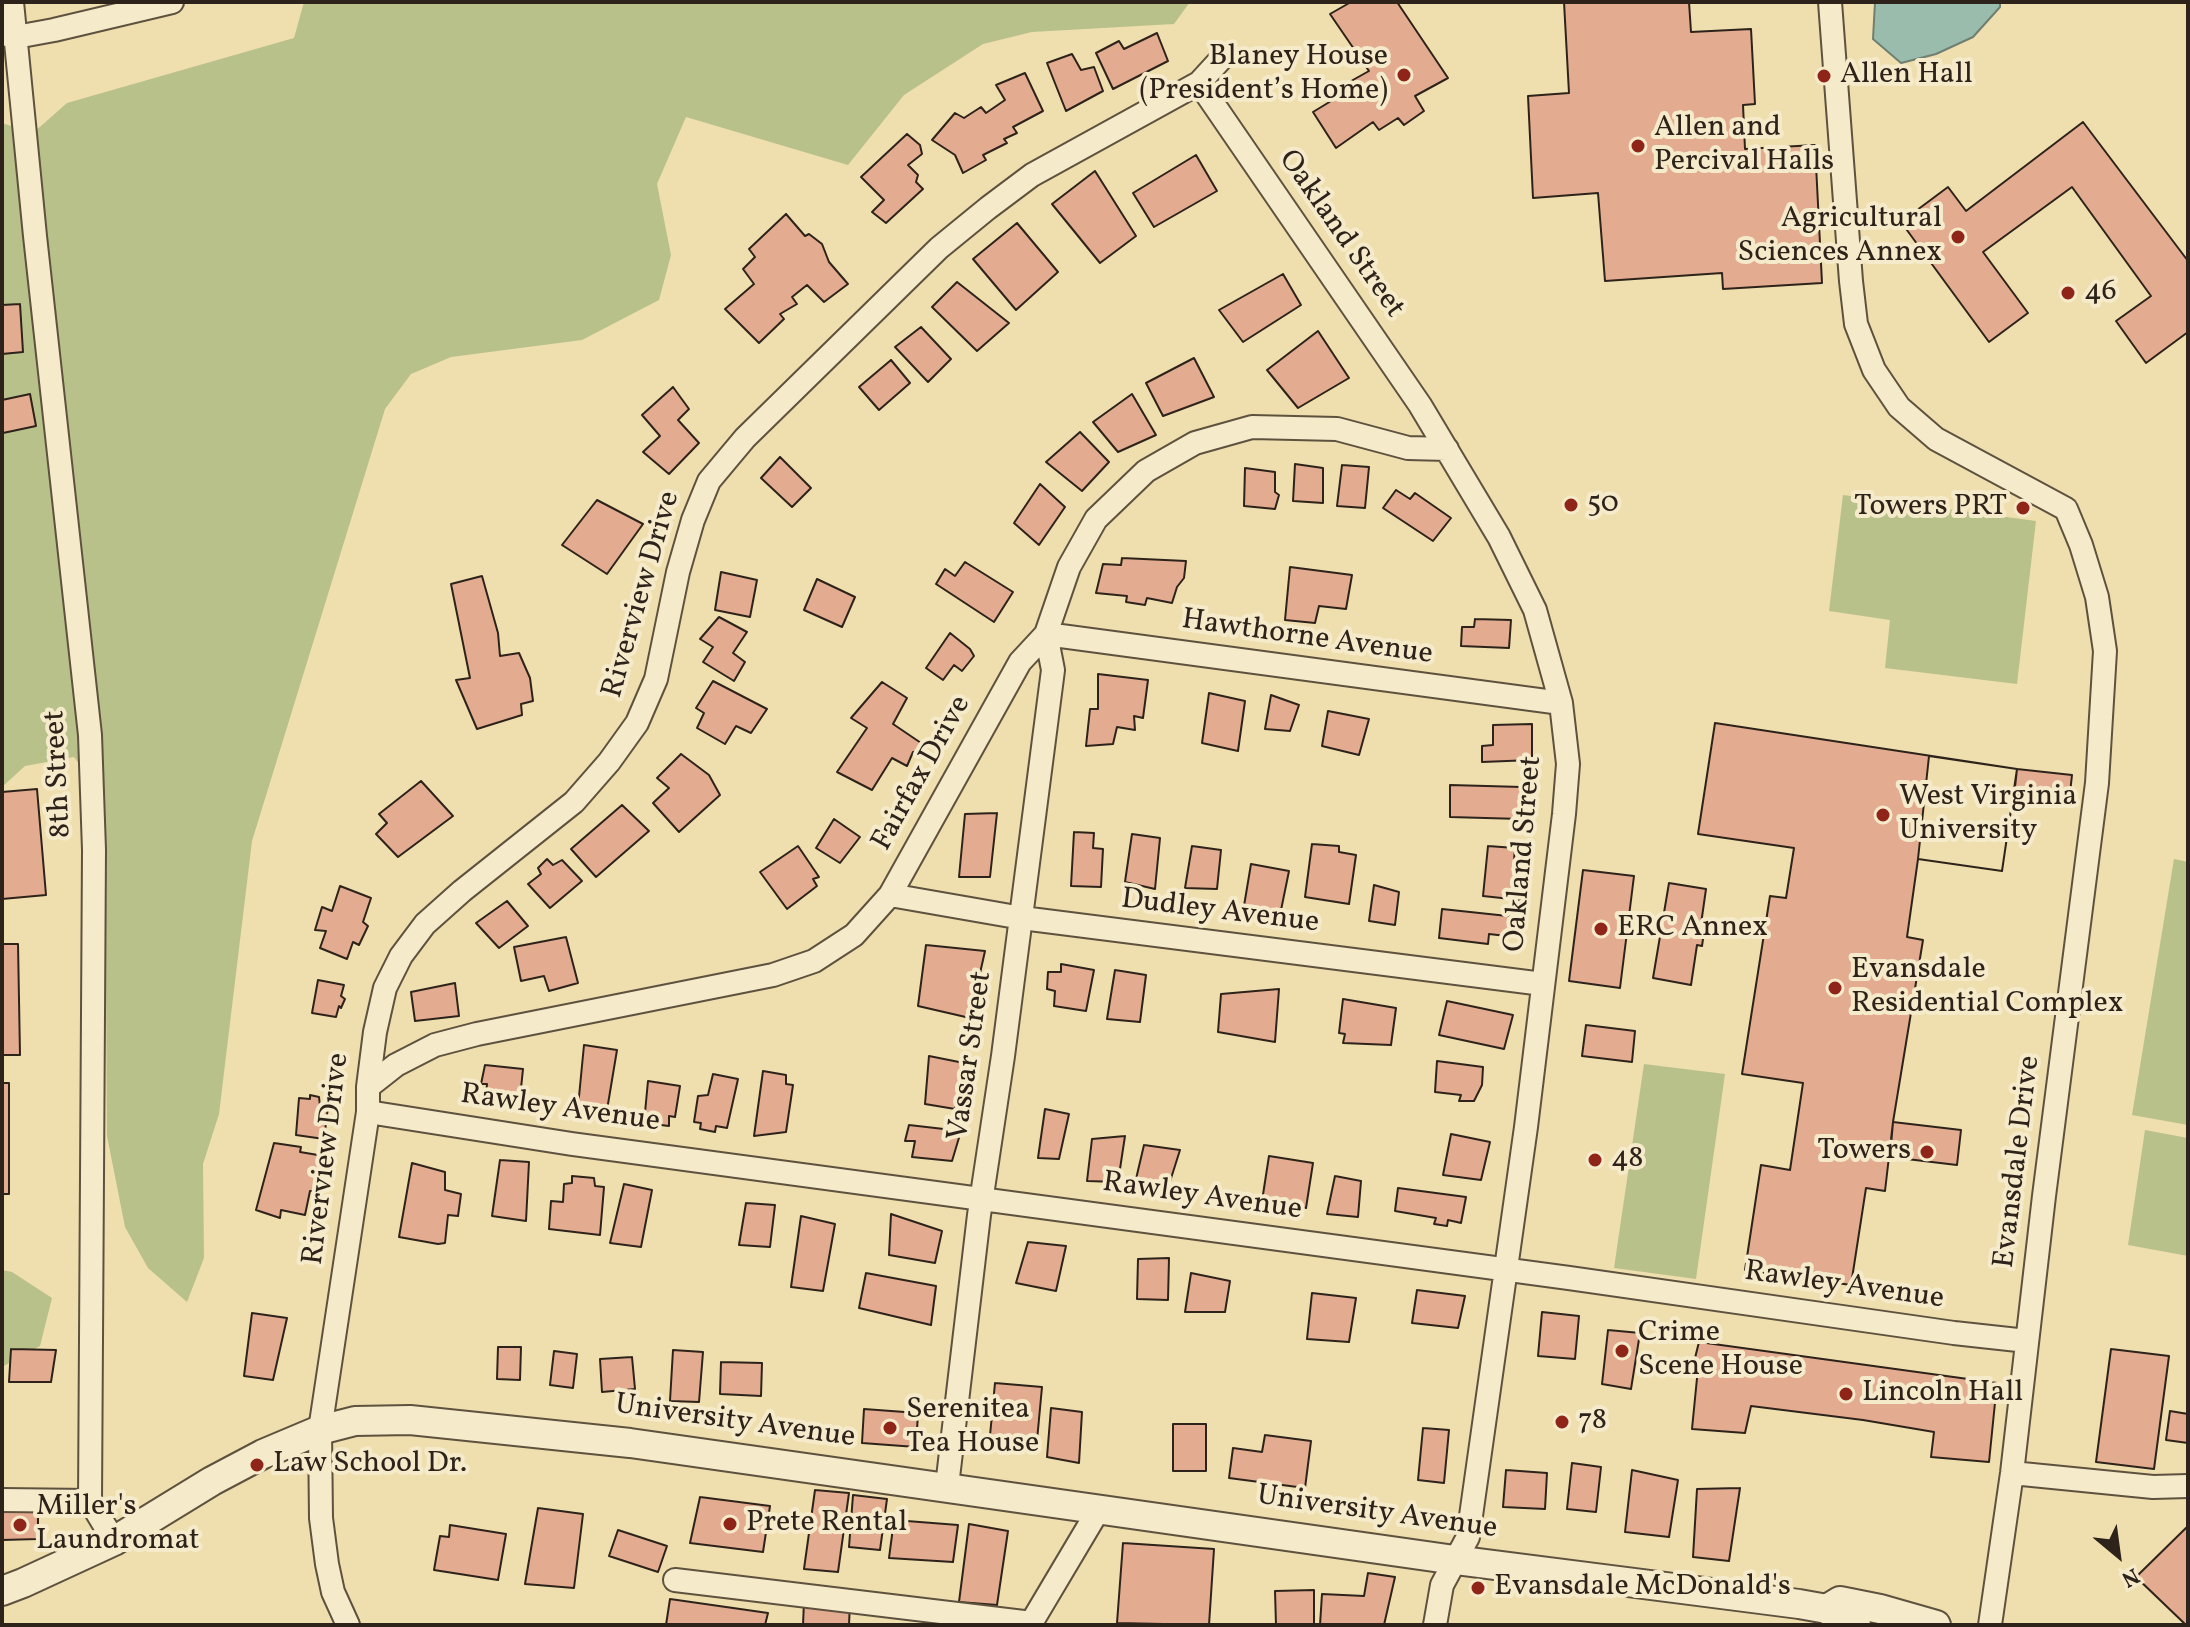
<!DOCTYPE html>
<html>
<head>
<meta charset="utf-8">
<style>
	body { margin:0 }
	#map { position:relative; width:2190px; height:1627px; overflow:hidden; background:#efdeae; font-family:Vollkorn,serif }
	canvas { display:block }
	.frame { position:absolute; inset:0; border:4px solid #2e231a; pointer-events:none }
	.north { position:absolute; left:2078px; top:1515px; width:80px; height:80px; -webkit-text-stroke:6px #f5eaca; paint-order:stroke; rotate:151deg; font-size:22px; font-weight:700; line-height:32px; text-align:center; color:#2e231a }
	.north::after { content:''; display:block; margin:auto; width:28px; height:36px; background:#2e231a; clip-path:polygon(50% 0,100% 100%,50% 72%,0 100%) }
</style>
</head>
<body>
<div id="map">
<canvas width="2190" height="1627"></canvas>
<div class="frame"></div>
<div class="north">N</div>
</div>
<script>
const ctx = document.querySelector('canvas').getContext('2d');
ctx.lineJoin = 'round';
function fillPath(path, color) { ctx.fillStyle = color; ctx.fill(path, 'evenodd'); }
const poly = rows => new Path2D(rows.map(r => 'M' + r).join(''));
function stroke(path, color, width, dash) { ctx.strokeStyle = color; ctx.lineWidth = width; ctx.lineCap = dash ? 'butt' : 'round'; ctx.setLineDash(dash || []); ctx.stroke(path); }
function write(font, color, halo, rows, align = 'center') {
  ctx.font = font + ' Vollkorn,serif'; ctx.lineWidth = 8; ctx.setLineDash([]); ctx.textBaseline = 'middle'; ctx.strokeStyle = halo; ctx.fillStyle = color; for (const [text, x, y, turn = 0] of rows) {
    ctx.save(); ctx.translate(x, y); ctx.rotate((+turn || 0) * Math.PI / 180); ctx.textAlign = isNaN(turn) ? turn : align; if (halo) ctx.strokeText(text, 0, 0); ctx.fillText(text, 0, 0); ctx.restore();
  }
}
const green = poly([
	[304,2,1190,2,1174,24,1032,32,983,44,904,95,848,165,686,117,657,184,671,255,659,300,582,340,451,357,411,374,385,409,252,841,219,1114,203,1164,204,1258,187,1302,148,1268,125,1227,107,1136,105,839,102,795,74,757,25,766,2,787,2,123,33,133,67,103,294,38],
	[1843,495,2036,521,2017,684,1885,668,1890,620,1829,611],
	[2174,859,2188,862,2188,1125,2132,1115],
	[1644,1064,1725,1074,1696,1279,1614,1268],
	[2145,1130,2188,1138,2188,1256,2128,1245],
	[2,1270,12,1272,52,1298,40,1346,2,1367]
]);
const water = poly([
	[1875,2,2000,2,2000,7,1973,37,1936,54,1901,63,1873,39,1875,2]
]);
const building = poly([
	[1351,2,1397,2,1448,78,1415,96,1424,111,1404,125,1398,118,1379,130,1373,122,1336,148,1313,112,1336,98,1335,90,1369,71,1330,14,1351,2],
	[1564,2,1689,2,1691,32,1751,29,1755,104,1743,105,1745,149,1815,145,1822,283,1723,289,1722,273,1605,281,1598,193,1533,198,1528,96,1569,93,1564,2],
	[1157,33,1168,61,1113,89,1096,53,1119,41,1124,49,1157,33],
	[1072,54,1081,70,1094,67,1103,91,1066,111,1047,63,1072,54],
	[1025,73,1043,111,1013,127,1017,133,1004,139,1007,143,983,155,986,160,963,173,955,155,932,140,955,113,964,118,981,107,986,113,1005,100,996,85,1025,73],
	[2083,122,2188,261,2188,332,2146,363,2116,321,2151,296,2072,187,1983,252,2028,313,1989,342,1901,222,1948,187,1966,211,2083,122],
	[907,134,920,145,922,154,908,165,918,175,916,182,923,189,886,223,872,212,884,200,861,177,907,134],
	[1196,155,1217,191,1154,227,1133,193,1196,155],
	[1095,171,1136,236,1100,263,1052,204,1095,171],
	[786,214,805,236,809,234,822,244,829,262,848,284,824,302,807,285,792,297,797,304,780,314,784,319,759,343,725,309,754,284,743,269,755,257,749,249,786,214],
	[1017,223,1058,272,1016,310,973,259,1017,223],
	[1283,274,1301,305,1243,342,1219,310,1283,274],
	[957,282,1009,323,977,351,932,307,957,282],
	[20,304,23,352,2,354,2,305,20,304],
	[921,327,951,359,928,382,895,347,921,327],
	[1318,331,1349,378,1298,408,1267,370,1318,331],
	[1194,358,1214,397,1163,416,1146,383,1194,358],
	[891,360,910,383,879,410,859,387,891,360],
	[673,387,689,409,678,420,699,443,669,474,643,452,660,436,642,415,673,387],
	[30,394,36,426,3,433,2,400,30,394],
	[1132,394,1156,435,1118,452,1093,422,1132,394],
	[1080,432,1109,462,1082,491,1046,462,1080,432],
	[780,457,811,488,792,507,761,478,780,457],
	[1295,464,1323,468,1323,503,1293,501,1295,464],
	[1342,465,1369,467,1365,508,1337,506,1342,465],
	[1245,468,1275,472,1275,492,1279,495,1275,509,1244,506,1245,468],
	[1040,484,1065,507,1039,545,1014,523,1040,484],
	[1396,490,1410,499,1415,493,1451,518,1433,541,1383,508,1396,490],
	[597,500,643,524,607,574,562,545,597,500],
	[1122,558,1186,561,1184,578,1177,587,1172,603,1147,598,1145,605,1126,602,1127,596,1096,593,1103,564,1121,565,1122,558],
	[965,562,1013,592,994,622,936,584,945,569,955,576,965,562],
	[1290,567,1352,575,1346,609,1319,606,1315,623,1285,620,1290,567],
	[721,572,757,580,750,617,715,610,721,572],
	[482,576,498,633,500,656,519,653,530,678,533,701,521,704,522,715,477,729,456,680,470,678,451,584,482,576],
	[817,579,855,597,842,627,804,610,817,579],
	[719,617,747,632,733,653,745,662,734,681,703,662,713,647,700,639,719,617],
	[1475,619,1511,620,1509,648,1461,646,1462,627,1474,627,1475,619],
	[950,633,970,649,974,656,962,671,954,665,943,680,926,668,950,633],
	[1098,674,1148,680,1143,718,1134,716,1135,730,1117,727,1113,744,1086,746,1090,709,1098,709,1098,674],
	[713,681,767,709,751,733,736,726,725,744,697,728,704,713,696,708,713,681],
	[882,682,907,698,893,724,924,745,917,754,913,752,907,766,892,758,872,790,837,772,867,728,851,718,882,682],
	[1209,693,1245,701,1238,751,1202,743,1209,693],
	[1271,695,1299,705,1290,731,1265,729,1271,695],
	[1328,711,1369,719,1359,755,1322,746,1328,711],
	[1715,723,2017,769,2002,871,1918,859,1907,937,1923,940,1893,1122,1885,1191,1866,1188,1851,1285,1745,1270,1761,1165,1790,1170,1803,1083,1742,1074,1770,896,1786,898,1794,848,1698,834,1715,723],
	[1532,724,1532,760,1482,762,1482,746,1493,745,1493,725,1532,724],
	[681,754,709,775,720,795,679,832,653,803,669,788,657,778,681,754],
	[1929,756,2017,769,2002,871,1918,859,1929,756],
	[2017,769,2072,775,2069,802,2014,796,2017,769],
	[421,781,453,816,398,857,376,834,387,823,379,814,421,781],
	[1450,785,1522,787,1521,819,1450,817,1450,785],
	[37,789,46,895,2,899,2,792,37,789],
	[622,805,649,831,596,877,571,849,622,805],
	[997,813,990,877,959,877,965,814,997,813],
	[834,819,860,837,840,863,816,848,834,819],
	[1074,832,1094,833,1093,848,1103,849,1101,887,1071,886,1074,832],
	[1132,834,1160,838,1155,889,1125,882,1132,834],
	[1312,844,1339,846,1339,852,1356,855,1349,904,1305,897,1312,844],
	[798,846,819,877,813,879,817,886,787,909,760,872,798,846],
	[1192,846,1221,850,1217,889,1185,888,1192,846],
	[1488,846,1515,848,1514,860,1523,861,1520,900,1483,896,1488,846],
	[547,859,553,865,562,860,582,881,550,908,528,884,541,874,538,868,547,859],
	[1251,864,1289,871,1280,915,1244,906,1251,864],
	[1583,870,1634,876,1620,988,1569,981,1583,870],
	[1669,883,1706,889,1701,924,1705,925,1702,946,1697,945,1691,985,1653,978,1669,883],
	[1374,885,1399,892,1395,925,1369,921,1374,885],
	[340,886,371,898,363,922,368,926,359,945,353,942,347,959,320,948,326,931,315,930,322,907,332,911,340,886],
	[507,901,528,926,499,948,476,923,507,901],
	[1442,909,1517,917,1515,937,1489,934,1488,944,1439,938,1442,909],
	[566,937,578,983,549,991,544,976,521,981,514,947,566,937],
	[2,944,18,944,20,1055,2,1055,2,944],
	[926,945,985,951,970,1018,918,1006,926,945],
	[1061,964,1094,970,1086,1011,1054,1006,1055,991,1047,989,1048,972,1061,972,1061,964],
	[1115,970,1146,975,1140,1022,1107,1019,1115,970],
	[318,980,344,985,341,996,345,999,341,1008,339,1006,336,1017,312,1013,318,980],
	[455,983,459,1016,415,1021,411,992,455,983],
	[1279,989,1275,1042,1218,1032,1221,994,1279,989],
	[1343,999,1396,1008,1391,1045,1343,1043,1345,1034,1339,1033,1343,999],
	[1447,1001,1513,1015,1504,1049,1439,1035,1447,1001],
	[1586,1025,1635,1031,1632,1062,1582,1056,1586,1025],
	[584,1045,617,1050,607,1110,578,1107,584,1045],
	[929,1056,964,1063,955,1109,925,1104,929,1056],
	[1437,1061,1483,1067,1482,1085,1474,1101,1459,1101,1461,1095,1435,1092,1437,1061],
	[485,1065,523,1069,520,1098,486,1095,487,1084,481,1084,485,1065],
	[763,1071,786,1075,786,1084,793,1085,786,1132,754,1136,763,1071],
	[713,1074,738,1079,727,1128,716,1126,715,1132,700,1129,701,1123,694,1122,698,1096,708,1095,713,1074],
	[648,1081,680,1086,675,1117,669,1116,669,1126,644,1123,648,1081],
	[2,1083,9,1083,9,1194,2,1194,2,1083],
	[310,1095,319,1097,320,1106,328,1107,324,1139,296,1135,299,1098,310,1099,310,1095],
	[1045,1109,1069,1114,1059,1159,1038,1158,1045,1109],
	[1893,1122,1961,1130,1957,1165,1890,1157,1893,1122],
	[909,1125,961,1131,952,1161,912,1157,915,1141,905,1141,909,1125],
	[1451,1134,1490,1142,1481,1180,1443,1175,1451,1134],
	[1125,1136,1118,1182,1087,1181,1092,1139,1125,1136],
	[274,1143,301,1147,300,1152,324,1156,316,1191,310,1191,305,1215,281,1210,280,1218,256,1210,274,1143],
	[1144,1145,1180,1150,1167,1191,1136,1179,1144,1145],
	[1269,1156,1313,1163,1306,1208,1262,1201,1269,1156],
	[500,1160,529,1162,526,1221,492,1216,500,1160],
	[412,1163,445,1172,445,1190,461,1194,458,1216,448,1215,445,1243,438,1244,399,1237,412,1163],
	[572,1176,594,1178,595,1186,604,1187,600,1235,549,1229,551,1201,563,1202,564,1184,572,1183,572,1176],
	[1335,1176,1361,1181,1358,1217,1327,1214,1335,1176],
	[624,1184,652,1190,641,1247,610,1243,624,1184],
	[1398,1188,1466,1197,1461,1223,1448,1220,1447,1226,1434,1224,1436,1218,1395,1211,1398,1188],
	[746,1203,775,1205,770,1247,739,1245,746,1203],
	[891,1214,942,1231,935,1263,889,1255,891,1214],
	[801,1216,835,1224,823,1291,791,1287,801,1216],
	[1028,1242,1066,1246,1056,1291,1016,1283,1028,1242],
	[1169,1258,1168,1300,1137,1299,1138,1259,1169,1258],
	[866,1273,936,1286,931,1325,859,1308,866,1273],
	[1191,1273,1230,1281,1225,1312,1185,1312,1191,1273],
	[1417,1290,1465,1296,1458,1328,1412,1323,1417,1290],
	[1312,1293,1356,1298,1349,1342,1307,1339,1312,1293],
	[1542,1312,1579,1316,1575,1359,1538,1356,1542,1312],
	[252,1313,287,1318,273,1380,244,1376,252,1313],
	[1608,1330,1640,1333,1631,1389,1602,1384,1608,1330],
	[1699,1342,1997,1383,1989,1462,1931,1457,1934,1432,1863,1420,1751,1406,1745,1433,1692,1429,1698,1368,1693,1366,1699,1342],
	[498,1347,521,1347,520,1380,497,1379,498,1347],
	[11,1349,56,1350,51,1382,9,1382,11,1349],
	[2111,1349,2169,1356,2154,1469,2096,1462,2111,1349],
	[673,1350,703,1352,699,1402,670,1401,673,1350],
	[554,1351,577,1354,573,1388,550,1385,554,1351],
	[632,1357,635,1389,602,1392,600,1359,632,1357],
	[721,1362,762,1363,761,1396,720,1394,721,1362],
	[995,1383,1042,1387,1036,1451,989,1446,995,1383],
	[1051,1408,1082,1412,1079,1463,1047,1457,1051,1408],
	[864,1409,918,1413,916,1447,862,1443,864,1409],
	[2170,1411,2188,1414,2188,1443,2166,1440,2170,1411],
	[1173,1424,1206,1424,1206,1471,1173,1471,1173,1424],
	[1423,1428,1449,1430,1444,1483,1418,1480,1423,1428],
	[1265,1435,1311,1441,1305,1488,1229,1478,1233,1448,1262,1452,1265,1435],
	[1572,1463,1601,1467,1596,1512,1567,1509,1572,1463],
	[1506,1470,1547,1473,1545,1509,1503,1507,1506,1470],
	[1632,1470,1678,1480,1669,1537,1625,1532,1632,1470],
	[1740,1488,1729,1561,1693,1557,1697,1489,1740,1488],
	[815,1490,849,1493,838,1572,804,1569,815,1490],
	[853,1495,887,1499,880,1550,849,1547,853,1495],
	[700,1497,770,1506,763,1552,690,1543,700,1497],
	[538,1508,583,1514,574,1588,525,1584,538,1508],
	[38,1510,38,1539,2,1540,2,1511,38,1510],
	[894,1520,958,1525,953,1562,889,1558,894,1520],
	[969,1524,1008,1531,997,1605,959,1602,969,1524],
	[450,1525,506,1534,498,1580,434,1570,440,1536,449,1537,450,1525],
	[2188,1526,2188,1625,2186,1625,2136,1577,2188,1526],
	[618,1530,667,1546,658,1572,609,1556,618,1530],
	[1123,1543,1214,1549,1209,1625,1117,1623,1123,1543],
	[1368,1573,1395,1577,1384,1625,1320,1625,1322,1594,1364,1596,1368,1573],
	[1314,1590,1314,1625,1276,1625,1275,1591,1314,1590],
	[670,1599,768,1613,765,1625,666,1625,670,1599],
	[804,1601,850,1602,849,1625,803,1625,804,1601]
]);
const minor = poly([
	[12,2,35,236,90,735,94,850,90,1501,114,1541],
	[1830,2,1851,281,1856,324,1874,370,1899,407,1936,439,2066,509,2081,545,2097,597,2105,651,2097,783,2044,1196,2012,1473,1990,1625],
	[3,34,16,37,54,30,172,2],
	[1199,83,1420,405,1499,537,1535,610,1561,703,1568,764,1564,814,1526,1127,1468,1537,1442,1585,1435,1625],
	[890,895,1022,918,1543,984],
	[368,1087,396,1065,435,1045,477,1034,773,975,814,961,854,935,890,895,1020,662,1046,634,1069,567,1096,519,1146,471,1195,443,1252,427,1337,429,1408,448,1447,449],
	[368,1112,572,1144,1569,1278,1954,1333,2027,1341],
	[2012,1473,2153,1487,2188,1486],
	[947,1486,979,1215,1003,1056,1053,670,1046,634,1561,703],
	[2,1500,90,1501],
	[675,1580,1032,1623],
	[348,1625,333,1592,327,1564,321,1518,320,1430,368,1112,368,1087,375,1032,385,988,401,956,425,924,462,891,574,802,609,762,637,723,656,679,678,572,693,520,709,481,745,438,939,248,988,208,1032,175,1199,83,1221,59],
	[1030,1625,1099,1509]
]);
const tertiary = poly([
	[2,1591,23,1583,114,1541,212,1481,263,1454,320,1430,355,1421,410,1420,630,1443,1455,1560,1799,1604,1827,1609,1841,1620,1856,1625],
	[1827,1609,1840,1601,1880,1609,1936,1625]
]);
const markers = [
	[1404,75,8,"#8f2418"],
	[1824,76,8,"#8f2418"],
	[1638,146,8,"#8f2418"],
	[1958,237,8,"#8f2418"],
	[2068,293,8,"#8f2418"],
	[1571,505,8,"#8f2418"],
	[2023,508,8,"#8f2418"],
	[1883,815,8,"#8f2418"],
	[1601,929,8,"#8f2418"],
	[1835,988,8,"#8f2418"],
	[1927,1152,8,"#8f2418"],
	[1595,1160,8,"#8f2418"],
	[1622,1351,8,"#8f2418"],
	[1846,1394,8,"#8f2418"],
	[1562,1422,8,"#8f2418"],
	[890,1428,8,"#8f2418"],
	[257,1465,8,"#8f2418"],
	[730,1524,8,"#8f2418"],
	[20,1525,8,"#8f2418"],
	[1478,1588,8,"#8f2418"]
];
const poiNames = [
	["Blaney House",1388,58,"right"],
	["(President’s Home)",1388,92,"right"],
	["Allen Hall",1840,76],
	["Allen and",1654,129],
	["Percival Halls",1654,163],
	["Agricultural",1942,220,"right"],
	["Sciences Annex",1942,254,"right"],
	["46",2084,293],
	["50",1587,505],
	["Towers PRT",2007,508,"right"],
	["West Virginia",1899,798],
	["University",1899,832],
	["ERC Annex",1617,929],
	["Evansdale",1851,971],
	["Residential Complex",1851,1005],
	["Towers",1911,1152,"right"],
	["48",1611,1160],
	["Crime",1638,1334],
	["Scene House",1638,1368],
	["Lincoln Hall",1862,1394],
	["Serenitea",906,1411],
	["Tea House",906,1445],
	["78",1578,1422],
	["Law School Dr.",273,1465],
	["Miller's",36,1508],
	["Laundromat",36,1542],
	["Prete Rental",746,1524],
	["Evansdale McDonald's",1494,1588]
];
const streetNames = [
	["Oakland Street",1340,235,55],
	["Riverview Drive",643,595,-74],
	["Hawthorne Avenue",1307,639,8],
	["8th Street",60,774,-93],
	["Fairfax Drive",923,774,-61],
	["Oakland Street",1525,854,-85],
	["Dudley Avenue",1220,913,7],
	["Vassar Street",972,1056,-82],
	["Rawley Avenue",560,1110,8],
	["Riverview Drive",328,1159,-83],
	["Evansdale Drive",2019,1162,-83],
	["Rawley Avenue",1202,1198,8],
	["Rawley Avenue",1844,1287,8],
	["University Avenue",735,1423,8],
	["University Avenue",1377,1514,8]
];
fillPath(green, '#b9c18b');
fillPath(water, '#9abcad');
stroke(water, '#6f7f72', 2);
fillPath(building, '#e3ac91');
stroke(building, '#2e231a', 2);
stroke(minor, '#5e523f', 26);
stroke(tertiary, '#5e523f', 32);
stroke(minor, '#f5eaca', 22);
stroke(tertiary, '#f5eaca', 28);
for (const [x, y, r, color] of markers) { const dot = new Path2D(); dot.arc(x, y, r, 0, 2 * Math.PI); ctx.fillStyle = color; ctx.fill(dot); stroke(dot, '#f5eaca', 3); }
write('30px', '#2e231a', '#f5eaca', poiNames, 'left');
write('30px', '#2e231a', '#f5eaca', streetNames);
</script>
</body>
</html>
